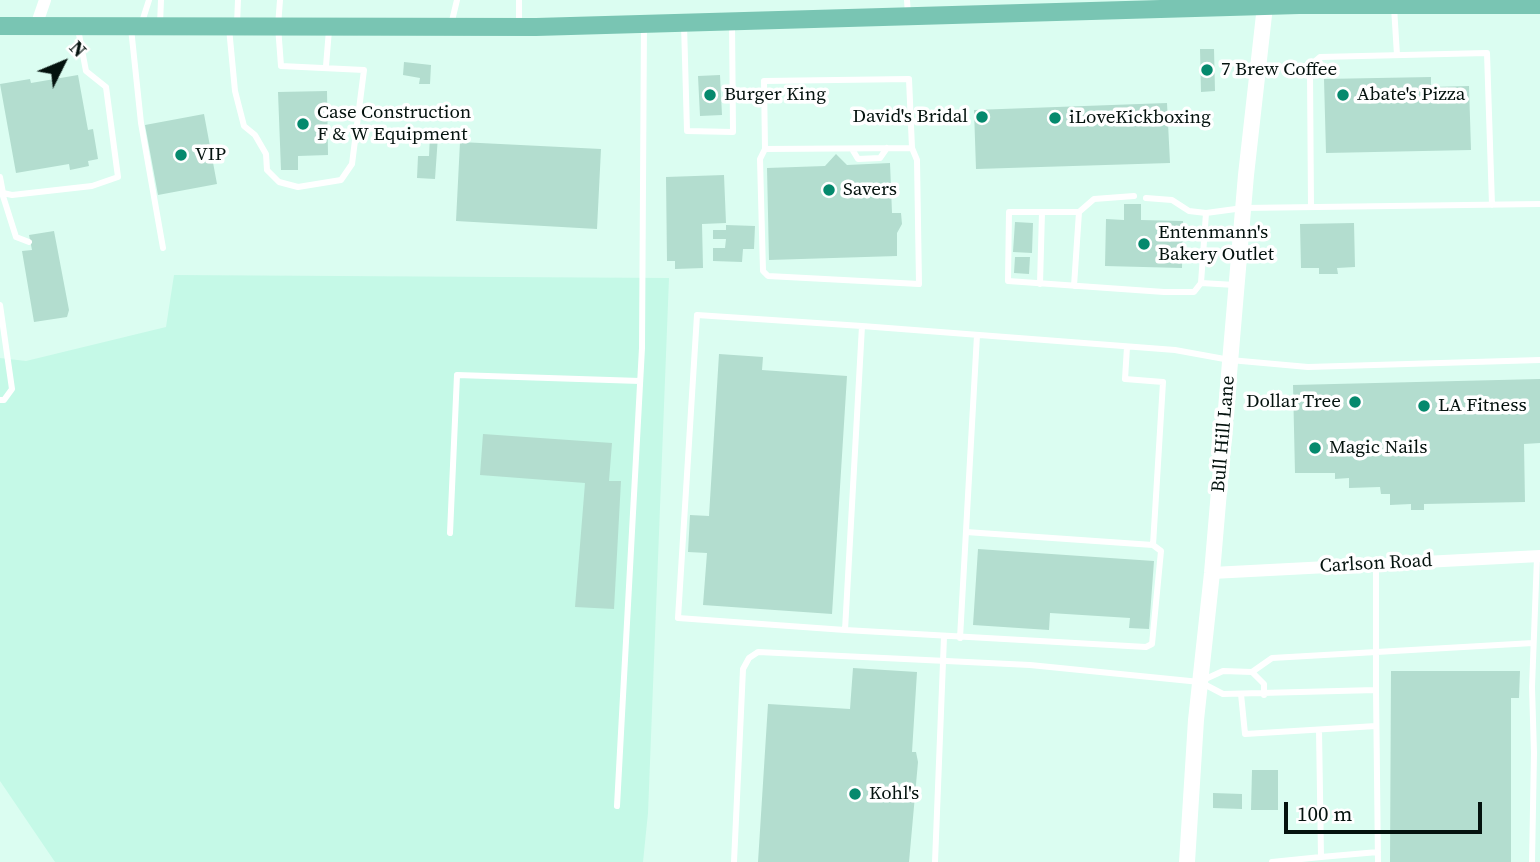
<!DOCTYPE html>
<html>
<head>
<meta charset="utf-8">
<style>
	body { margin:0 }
	#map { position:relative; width:1540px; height:862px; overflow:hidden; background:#dbfdf1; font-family:"Source Serif 4",serif }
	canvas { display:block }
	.north { position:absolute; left:28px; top:28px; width:70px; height:70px; -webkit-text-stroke:5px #fff; paint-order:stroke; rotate:47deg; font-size:19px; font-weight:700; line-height:28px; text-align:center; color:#04120e }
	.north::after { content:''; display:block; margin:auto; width:24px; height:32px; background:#04120e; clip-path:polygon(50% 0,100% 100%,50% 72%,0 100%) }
	.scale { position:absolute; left:1284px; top:802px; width:198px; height:32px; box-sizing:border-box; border:4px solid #04120e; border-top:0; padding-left:9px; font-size:21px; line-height:24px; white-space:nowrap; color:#04120e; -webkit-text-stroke:5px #fff; paint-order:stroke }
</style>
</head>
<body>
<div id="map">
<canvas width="1540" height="862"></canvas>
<div class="north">N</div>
<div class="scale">100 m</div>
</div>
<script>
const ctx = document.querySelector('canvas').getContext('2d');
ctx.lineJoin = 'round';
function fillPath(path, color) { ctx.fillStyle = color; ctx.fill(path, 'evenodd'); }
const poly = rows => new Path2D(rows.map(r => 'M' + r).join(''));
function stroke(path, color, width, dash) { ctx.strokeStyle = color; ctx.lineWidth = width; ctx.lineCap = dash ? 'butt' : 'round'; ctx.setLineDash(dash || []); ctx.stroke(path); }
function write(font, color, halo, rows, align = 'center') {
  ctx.font = font + ' "Source Serif 4",serif'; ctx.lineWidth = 7; ctx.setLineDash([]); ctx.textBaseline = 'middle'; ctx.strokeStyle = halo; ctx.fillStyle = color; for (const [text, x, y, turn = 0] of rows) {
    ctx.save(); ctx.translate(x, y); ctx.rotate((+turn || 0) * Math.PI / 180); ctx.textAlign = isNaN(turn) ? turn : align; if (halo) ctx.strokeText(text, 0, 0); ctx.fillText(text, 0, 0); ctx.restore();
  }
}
const built = poly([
	[174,275,669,278,648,813,643,862,55,862,0,781,0,358,26,361,166,327]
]);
const building = poly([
	[1200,49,1214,49,1215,91,1201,92],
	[404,62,431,65,430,84,419,84,420,78,403,75],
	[78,75,88,130,93,129,98,159,88,161,89,166,70,170,69,164,16,173,0,84,30,79,31,83],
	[720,75,722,115,700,116,698,76],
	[1431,77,1431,87,1469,86,1471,150,1326,153,1324,79],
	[327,91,328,155,298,156,298,170,281,170,278,92],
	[1167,103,1170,163,976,169,974,110],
	[204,114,217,184,158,195,145,125],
	[430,135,438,136,435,179,417,178,418,156,429,156],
	[460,142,601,149,597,229,456,221],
	[836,154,847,165,890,163,892,213,901,213,902,224,897,233,897,256,769,260,767,168,825,166],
	[724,175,726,223,702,224,703,268,675,269,675,261,667,261,666,177],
	[1124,204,1141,204,1141,220,1183,221,1182,268,1105,266,1106,219,1124,220],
	[1015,222,1033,223,1032,253,1013,252],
	[1354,223,1355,267,1337,268,1338,274,1319,274,1319,268,1301,268,1300,224],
	[726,225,755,226,754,249,743,249,742,262,713,261,713,248,725,248,726,239,713,239,713,230,726,230],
	[54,231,69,310,67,317,34,322,22,251,32,250,29,235],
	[1015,257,1030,257,1029,274,1014,273],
	[719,354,763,357,762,370,847,376,832,614,703,605,707,553,688,552,690,515,709,516],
	[1540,379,1540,443,1524,444,1525,502,1424,504,1424,510,1411,510,1411,504,1390,505,1390,494,1381,494,1380,487,1349,488,1349,478,1335,479,1335,473,1295,473,1293,385],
	[483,434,612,443,609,481,621,481,614,609,575,607,585,483,480,475],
	[978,549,1154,561,1149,629,1129,628,1130,618,1050,613,1049,630,973,625],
	[853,668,917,672,912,752,916,752,918,762,909,862,758,862,768,704,850,709],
	[1391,671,1520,671,1519,698,1511,698,1511,862,1390,862],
	[1252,770,1278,770,1278,810,1251,810],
	[1213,793,1242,794,1242,809,1213,808]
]);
const lane = poly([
	[519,0,519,26],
	[907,0,908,15],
	[1394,7,1397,55],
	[160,24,161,0],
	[237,24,238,0],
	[684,24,687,131,733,132,732,23],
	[141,25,149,0],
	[451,25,457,0],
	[131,28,141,123,163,248],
	[229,28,235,91,244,126,255,135,266,154,267,170,279,182,298,187,341,180,352,164,364,70,281,66,278,26,280,0],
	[326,66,329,30],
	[765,149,760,159,763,271,768,276,919,284,917,160,912,148,909,79,764,81,765,149,912,148],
	[852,149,858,159,880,158,887,148],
	[0,177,3,193,12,195,92,186,118,177,106,87,86,71,78,29],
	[2,193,16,237,29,242],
	[1134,196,1094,199,1079,212,1009,212,1008,281,1164,292,1194,292,1201,283],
	[1146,198,1172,200,1189,211,1206,213],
	[1311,207,1310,73,1313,63,1320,57,1487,53,1492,205],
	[1040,284,1042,212],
	[1235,285,1201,283,1206,213,1243,208,1540,204],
	[1074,286,1079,212],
	[0,305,12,389,4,400,0,400],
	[1127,347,1125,379,1163,382,1153,545,1161,551,1152,644,1146,647,845,630,862,326,1175,350,1230,360,1308,367,1540,360],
	[966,532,1153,545],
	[450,533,457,375,640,381],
	[845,630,678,618,697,315,862,326],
	[960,638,977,335],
	[1252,672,1264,684,1264,695],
	[1201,681,1223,671,1252,672,1272,658,1533,643],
	[1376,690,1378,862],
	[1241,694,1245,734,1376,726],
	[1319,730,1321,857,1378,852],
	[617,806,642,348,644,25],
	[734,862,743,669,749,658,758,652,1030,665,1200,682,1223,694,1376,690,1376,565],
	[935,862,944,637],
	[1272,862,1321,857],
	[1532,862,1534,753,1532,687,1537,557]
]);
const street = poly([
	[36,26,45,0],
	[1212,573,1540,556]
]);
const secondary = poly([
	[1187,862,1196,720,1212,573,1246,175,1265,6]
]);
const primary = poly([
	[0,26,536,27,1299,5,1540,5]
]);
const markers = [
	[1207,70,7,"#05896d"],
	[710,95,7,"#05896d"],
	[1343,95,7,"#05896d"],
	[982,117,7,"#05896d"],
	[1055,118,7,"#05896d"],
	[303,124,7,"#05896d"],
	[181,155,7,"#05896d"],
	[829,190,7,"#05896d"],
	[1144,244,7,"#05896d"],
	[1355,402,7,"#05896d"],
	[1424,406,7,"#05896d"],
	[1315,448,7,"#05896d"],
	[855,794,7,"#05896d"]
];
const poiNames = [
	["7 Brew Coffee",1221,70],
	["Burger King",724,95],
	["Abate's Pizza",1357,95],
	["Case Construction",317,113],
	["F & W Equipment",317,135],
	["David's Bridal",968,117,"right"],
	["iLoveKickboxing",1069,118],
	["VIP",195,155],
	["Savers",843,190],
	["Entenmann's",1158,233],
	["Bakery Outlet",1158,255],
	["Dollar Tree",1341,402,"right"],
	["LA Fitness",1438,406],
	["Magic Nails",1329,448],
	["Kohl's",869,794]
];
const streetNames = [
	["Bull Hill Lane",1224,434,-85],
	["Carlson Road",1376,564,-3]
];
fillPath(built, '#c5f9e7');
fillPath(building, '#b3ddcf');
stroke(lane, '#fff', 6);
stroke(street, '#fff', 12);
stroke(secondary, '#fff', 16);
stroke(primary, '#79c5b3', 18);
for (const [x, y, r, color] of markers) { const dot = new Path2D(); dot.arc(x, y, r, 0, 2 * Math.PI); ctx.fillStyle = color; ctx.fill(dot); stroke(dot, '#fff', 2.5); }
write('19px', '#04120e', '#fff', poiNames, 'left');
write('19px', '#04120e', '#fff', streetNames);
</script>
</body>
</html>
